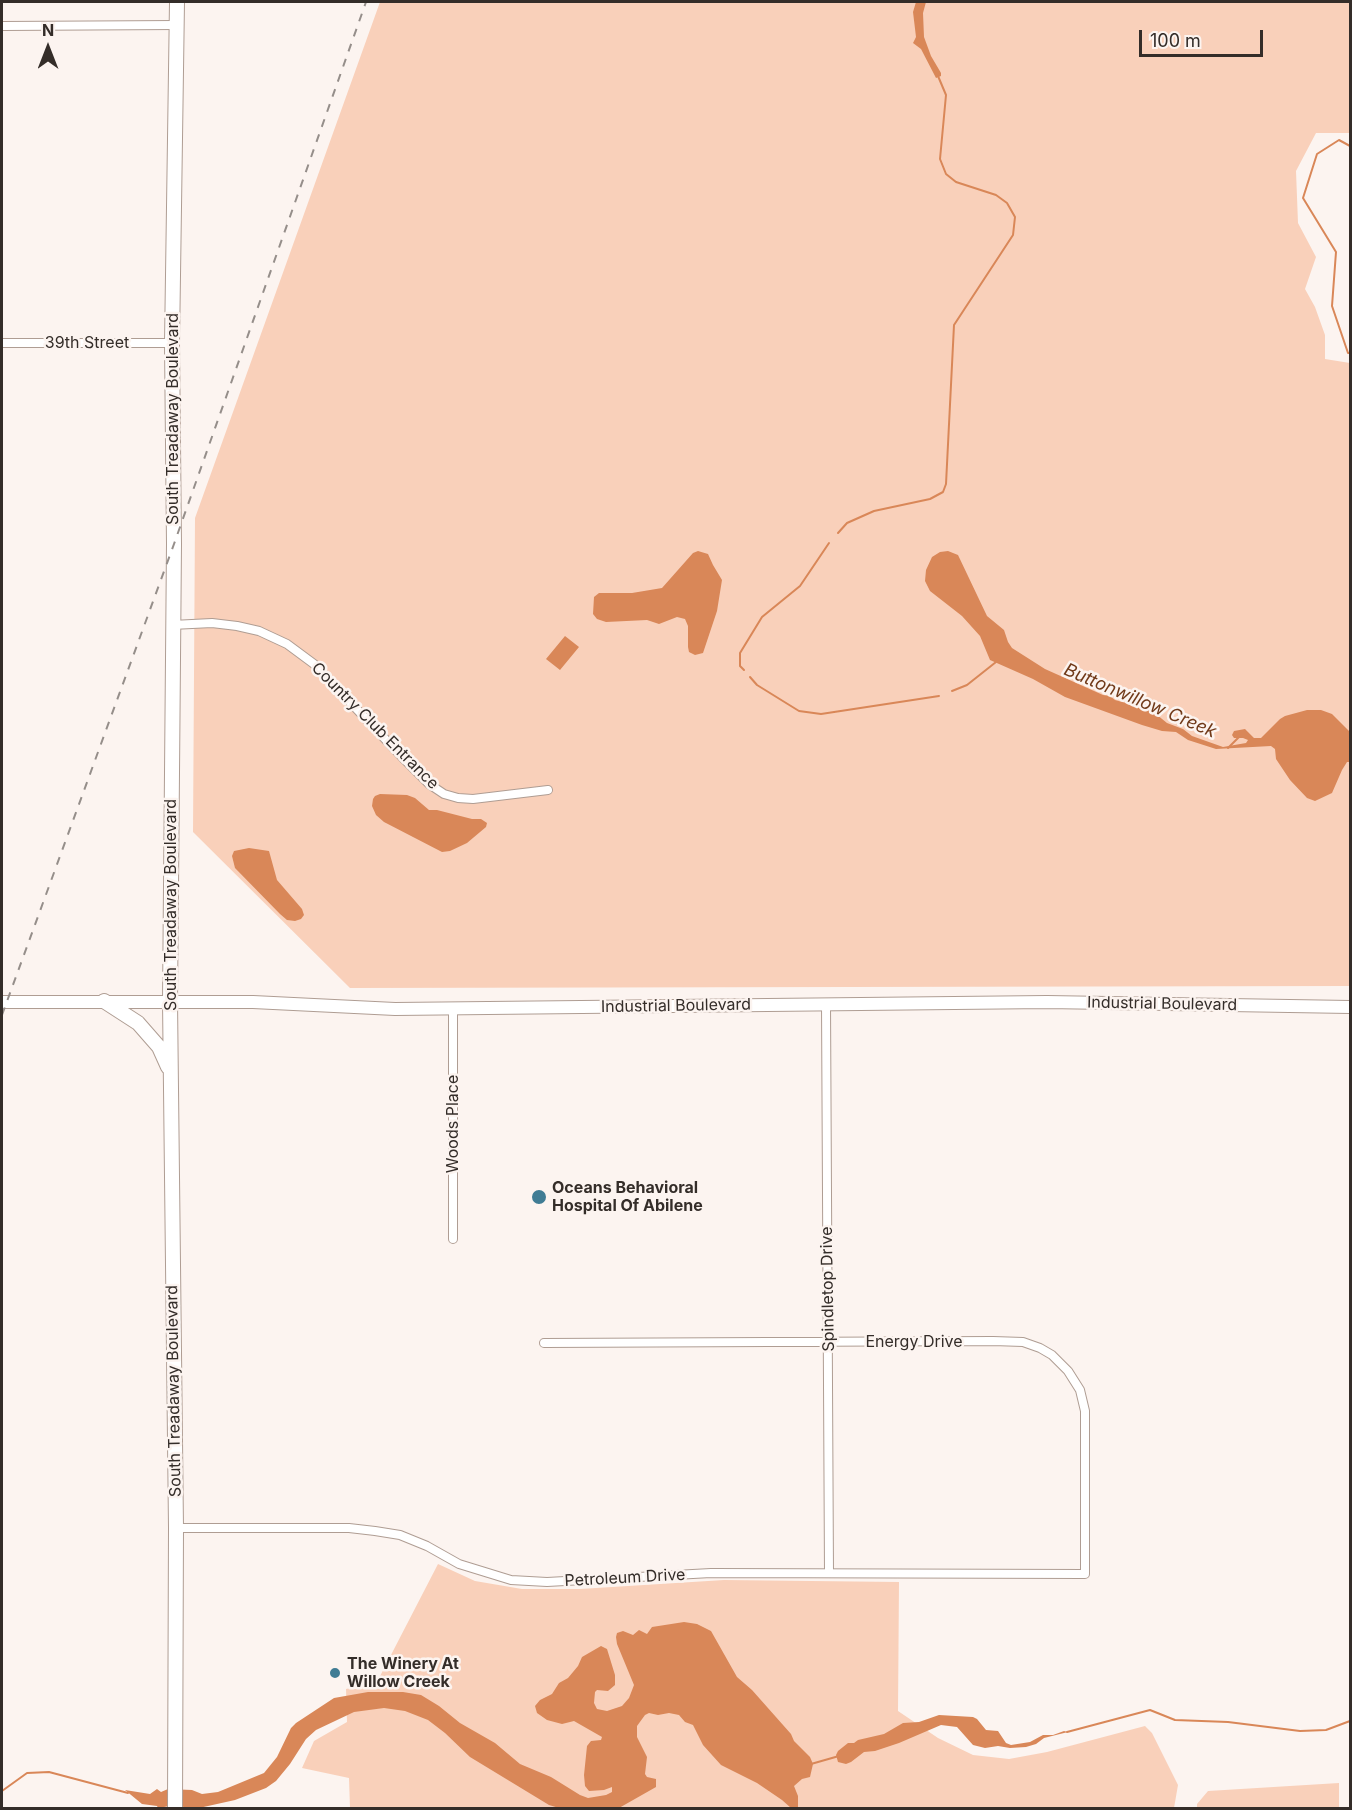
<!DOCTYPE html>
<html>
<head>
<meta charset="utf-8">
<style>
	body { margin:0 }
	#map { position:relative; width:1352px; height:1810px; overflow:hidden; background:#fcf4f0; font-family:Inter,sans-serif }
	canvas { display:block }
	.frame { position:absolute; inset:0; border:3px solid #342d29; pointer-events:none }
	.north { position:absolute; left:18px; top:18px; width:60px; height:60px; -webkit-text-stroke:4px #fcf4f0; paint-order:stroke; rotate:0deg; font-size:16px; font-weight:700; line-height:24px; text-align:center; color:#342d29 }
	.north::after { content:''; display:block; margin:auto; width:21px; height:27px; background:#342d29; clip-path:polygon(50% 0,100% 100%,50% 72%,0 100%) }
	.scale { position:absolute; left:1139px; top:30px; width:124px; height:27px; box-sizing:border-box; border:3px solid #342d29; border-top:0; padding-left:8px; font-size:18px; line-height:21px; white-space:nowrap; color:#342d29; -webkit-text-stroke:4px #fcf4f0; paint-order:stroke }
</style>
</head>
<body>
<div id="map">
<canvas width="1352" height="1810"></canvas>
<div class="frame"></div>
<div class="north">N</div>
<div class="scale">100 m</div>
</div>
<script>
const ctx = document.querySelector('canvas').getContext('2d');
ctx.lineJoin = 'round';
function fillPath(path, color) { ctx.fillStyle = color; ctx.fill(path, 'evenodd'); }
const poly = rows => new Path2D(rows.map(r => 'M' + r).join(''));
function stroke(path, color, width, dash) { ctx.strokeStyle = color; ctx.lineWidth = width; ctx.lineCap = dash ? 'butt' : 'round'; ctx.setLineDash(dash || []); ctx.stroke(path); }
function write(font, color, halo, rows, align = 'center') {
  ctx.font = font + ' Inter,sans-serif'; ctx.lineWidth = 5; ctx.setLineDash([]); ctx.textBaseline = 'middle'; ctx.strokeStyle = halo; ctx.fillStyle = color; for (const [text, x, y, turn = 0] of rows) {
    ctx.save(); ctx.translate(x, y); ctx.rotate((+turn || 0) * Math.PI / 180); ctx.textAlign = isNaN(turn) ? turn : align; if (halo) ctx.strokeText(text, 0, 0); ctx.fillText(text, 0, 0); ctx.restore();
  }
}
const green = poly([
	[380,2,1350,2,1350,133,1316,133,1296,171,1298,223,1316,257,1305,289,1315,307,1325,335,1325,359,1350,363,1350,986,350,988,193,832,195,518],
	[438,1564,475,1581,522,1589,580,1589,724,1580,899,1582,898,1711,938,1738,973,1755,1009,1759,1047,1752,1145,1726,1152,1733,1178,1785,1174,1808,350,1808,349,1778,302,1768,314,1741,347,1722,346,1689,377,1682],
	[1339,1783,1339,1808,1197,1808,1197,1804,1208,1791]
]);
const water = poly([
	[916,2,926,2,923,13,924,37,931,56,941,73,941,76,936,78,921,49,913,43,916,37,913,12],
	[698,551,708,554,713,565,722,580,717,611,703,653,695,655,689,652,688,647,688,626,685,619,677,617,659,624,647,620,606,622,597,619,593,614,594,597,599,593,632,593,662,588,693,553],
	[948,551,958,555,987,616,1004,630,1008,642,1012,648,1045,669,1103,695,1110,696,1115,700,1151,710,1167,723,1183,729,1192,736,1223,747,1246,743,1248,740,1243,738,1234,738,1232,735,1234,731,1245,729,1254,738,1261,738,1280,719,1285,716,1307,710,1321,710,1332,714,1350,732,1350,762,1347,762,1342,770,1332,793,1315,801,1307,798,1290,780,1276,759,1275,749,1271,746,1216,749,1188,740,1176,732,1162,731,1142,725,1065,697,1033,679,990,660,980,636,962,616,930,591,925,581,926,570,932,557,940,552],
	[565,636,579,647,560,670,546,659],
	[380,794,407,795,415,798,429,810,437,810,472,819,481,819,487,823,486,827,467,843,450,851,442,852,384,822,376,815,372,806,373,799,375,796],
	[249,848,269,851,277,880,302,909,304,915,301,919,295,921,287,920,280,914,235,868,232,856,234,851],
	[684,1622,697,1624,711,1631,737,1677,752,1690,791,1734,794,1741,810,1757,813,1764,810,1777,802,1779,794,1786,798,1796,798,1808,791,1808,782,1800,757,1783,721,1765,703,1745,693,1725,685,1722,679,1715,669,1713,658,1715,649,1713,645,1715,637,1726,637,1737,647,1757,645,1774,647,1777,656,1779,656,1787,619,1808,559,1808,549,1805,470,1757,445,1733,428,1720,405,1711,384,1708,354,1712,316,1730,306,1739,290,1764,276,1781,266,1788,235,1800,199,1808,170,1806,158,1808,157,1806,142,1804,125,1790,150,1794,157,1789,161,1792,168,1789,192,1790,202,1794,218,1792,264,1773,277,1757,291,1728,296,1723,334,1698,368,1692,403,1692,421,1695,439,1706,460,1723,495,1743,520,1764,551,1777,580,1795,588,1798,606,1795,612,1792,612,1787,604,1790,589,1791,585,1786,584,1775,587,1746,591,1741,601,1740,602,1737,574,1721,562,1724,547,1720,537,1713,535,1706,540,1700,552,1694,559,1683,568,1678,578,1666,582,1657,601,1646,607,1649,615,1675,615,1685,608,1691,597,1690,595,1692,594,1703,597,1709,607,1711,622,1706,629,1698,634,1685,617,1644,616,1637,617,1633,623,1631,633,1635,639,1630,647,1634,652,1627],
	[939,1715,973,1717,977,1719,986,1730,998,1731,1006,1743,1011,1745,1030,1742,1043,1735,1053,1735,1064,1731,1068,1732,1044,1738,1036,1744,1026,1747,1010,1748,998,1746,985,1748,973,1745,957,1727,941,1725,899,1743,875,1751,864,1752,851,1762,846,1764,838,1762,836,1755,838,1751,848,1743,854,1743,858,1740,884,1734,903,1723,919,1722]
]);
const stream = poly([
	[1350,146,1339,140,1317,154,1303,198,1336,252,1332,306,1348,353,1350,353],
	[838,533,847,523,874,511,930,499,943,492,946,484,954,325,1013,235,1015,217,1007,203,996,195,956,182,946,174,940,159,946,95,938,76],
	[744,670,740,666,740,653,762,617,800,586,829,543],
	[750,677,757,685,799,711,821,714,939,696],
	[952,691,967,685,996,662],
	[1228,748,1239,737],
	[1067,1732,1150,1710,1175,1720,1228,1722,1300,1731,1326,1730,1350,1721],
	[811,1764,839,1756],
	[2,1791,27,1773,49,1772,128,1793]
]);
const minor = poly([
	[2,26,177,25],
	[2,343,172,343],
	[172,625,212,623,237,626,259,631,287,644,314,664,405,760,429,784,444,794,458,798,473,799,548,790],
	[826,1004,829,1573],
	[453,1009,453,1239],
	[176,1528,349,1528,375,1531,400,1535,427,1546,459,1564,511,1580,547,1582,711,1573,1085,1574,1085,1411,1080,1390,1068,1371,1052,1355,1040,1348,1023,1342,993,1341,544,1343]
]);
const secondary = poly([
	[2,1002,253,1002,395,1009,1047,1002,1350,1007]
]);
const primary = poly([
	[104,1001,138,1023,159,1047,168,1067],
	[175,1808,176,1528,170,1001,174,544,172,343,177,2]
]);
const rail = poly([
	[2,1015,174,544,366,2]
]);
const markers = [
	[539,1197,8,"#407c94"],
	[335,1673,6,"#407c94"]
];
const streetNames = [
	["39th Street",87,343],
	["South Treadaway Boulevard",173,419,-90],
	["Country Club Entrance",375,726,45],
	["South Treadaway Boulevard",171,905,-90],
	["Industrial Boulevard",1162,1004,1],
	["Industrial Boulevard",676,1006,-1],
	["Woods Place",453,1124,-90],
	["Spindletop Drive",828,1289,-91],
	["Energy Drive",914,1342],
	["South Treadaway Boulevard",174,1391,-91],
	["Petroleum Drive",625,1578,-3]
];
const poiNames = [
	["Oceans Behavioral",552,1188],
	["Hospital Of Abilene",552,1206],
	["The Winery At",347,1664],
	["Willow Creek",347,1682]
];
const waterNames = [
	["Buttonwillow Creek",1140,701,23]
];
fillPath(green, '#f9d0ba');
fillPath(water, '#d98758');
stroke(stream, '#d98758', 2);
stroke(minor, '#af9d93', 10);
stroke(secondary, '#af9d93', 14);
stroke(primary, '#af9d93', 16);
stroke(minor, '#fff', 8);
stroke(secondary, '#fff', 12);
stroke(primary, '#fff', 14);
stroke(rail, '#958e8a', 2, [8, 8]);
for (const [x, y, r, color] of markers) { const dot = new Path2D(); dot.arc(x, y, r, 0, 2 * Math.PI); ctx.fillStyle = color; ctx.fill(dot); stroke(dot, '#fcf4f0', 2); }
write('16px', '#342d29', '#fcf4f0', streetNames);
write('bold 16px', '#342d29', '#fcf4f0', poiNames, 'left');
write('italic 18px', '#713a19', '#fcf4f0', waterNames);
</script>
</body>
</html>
